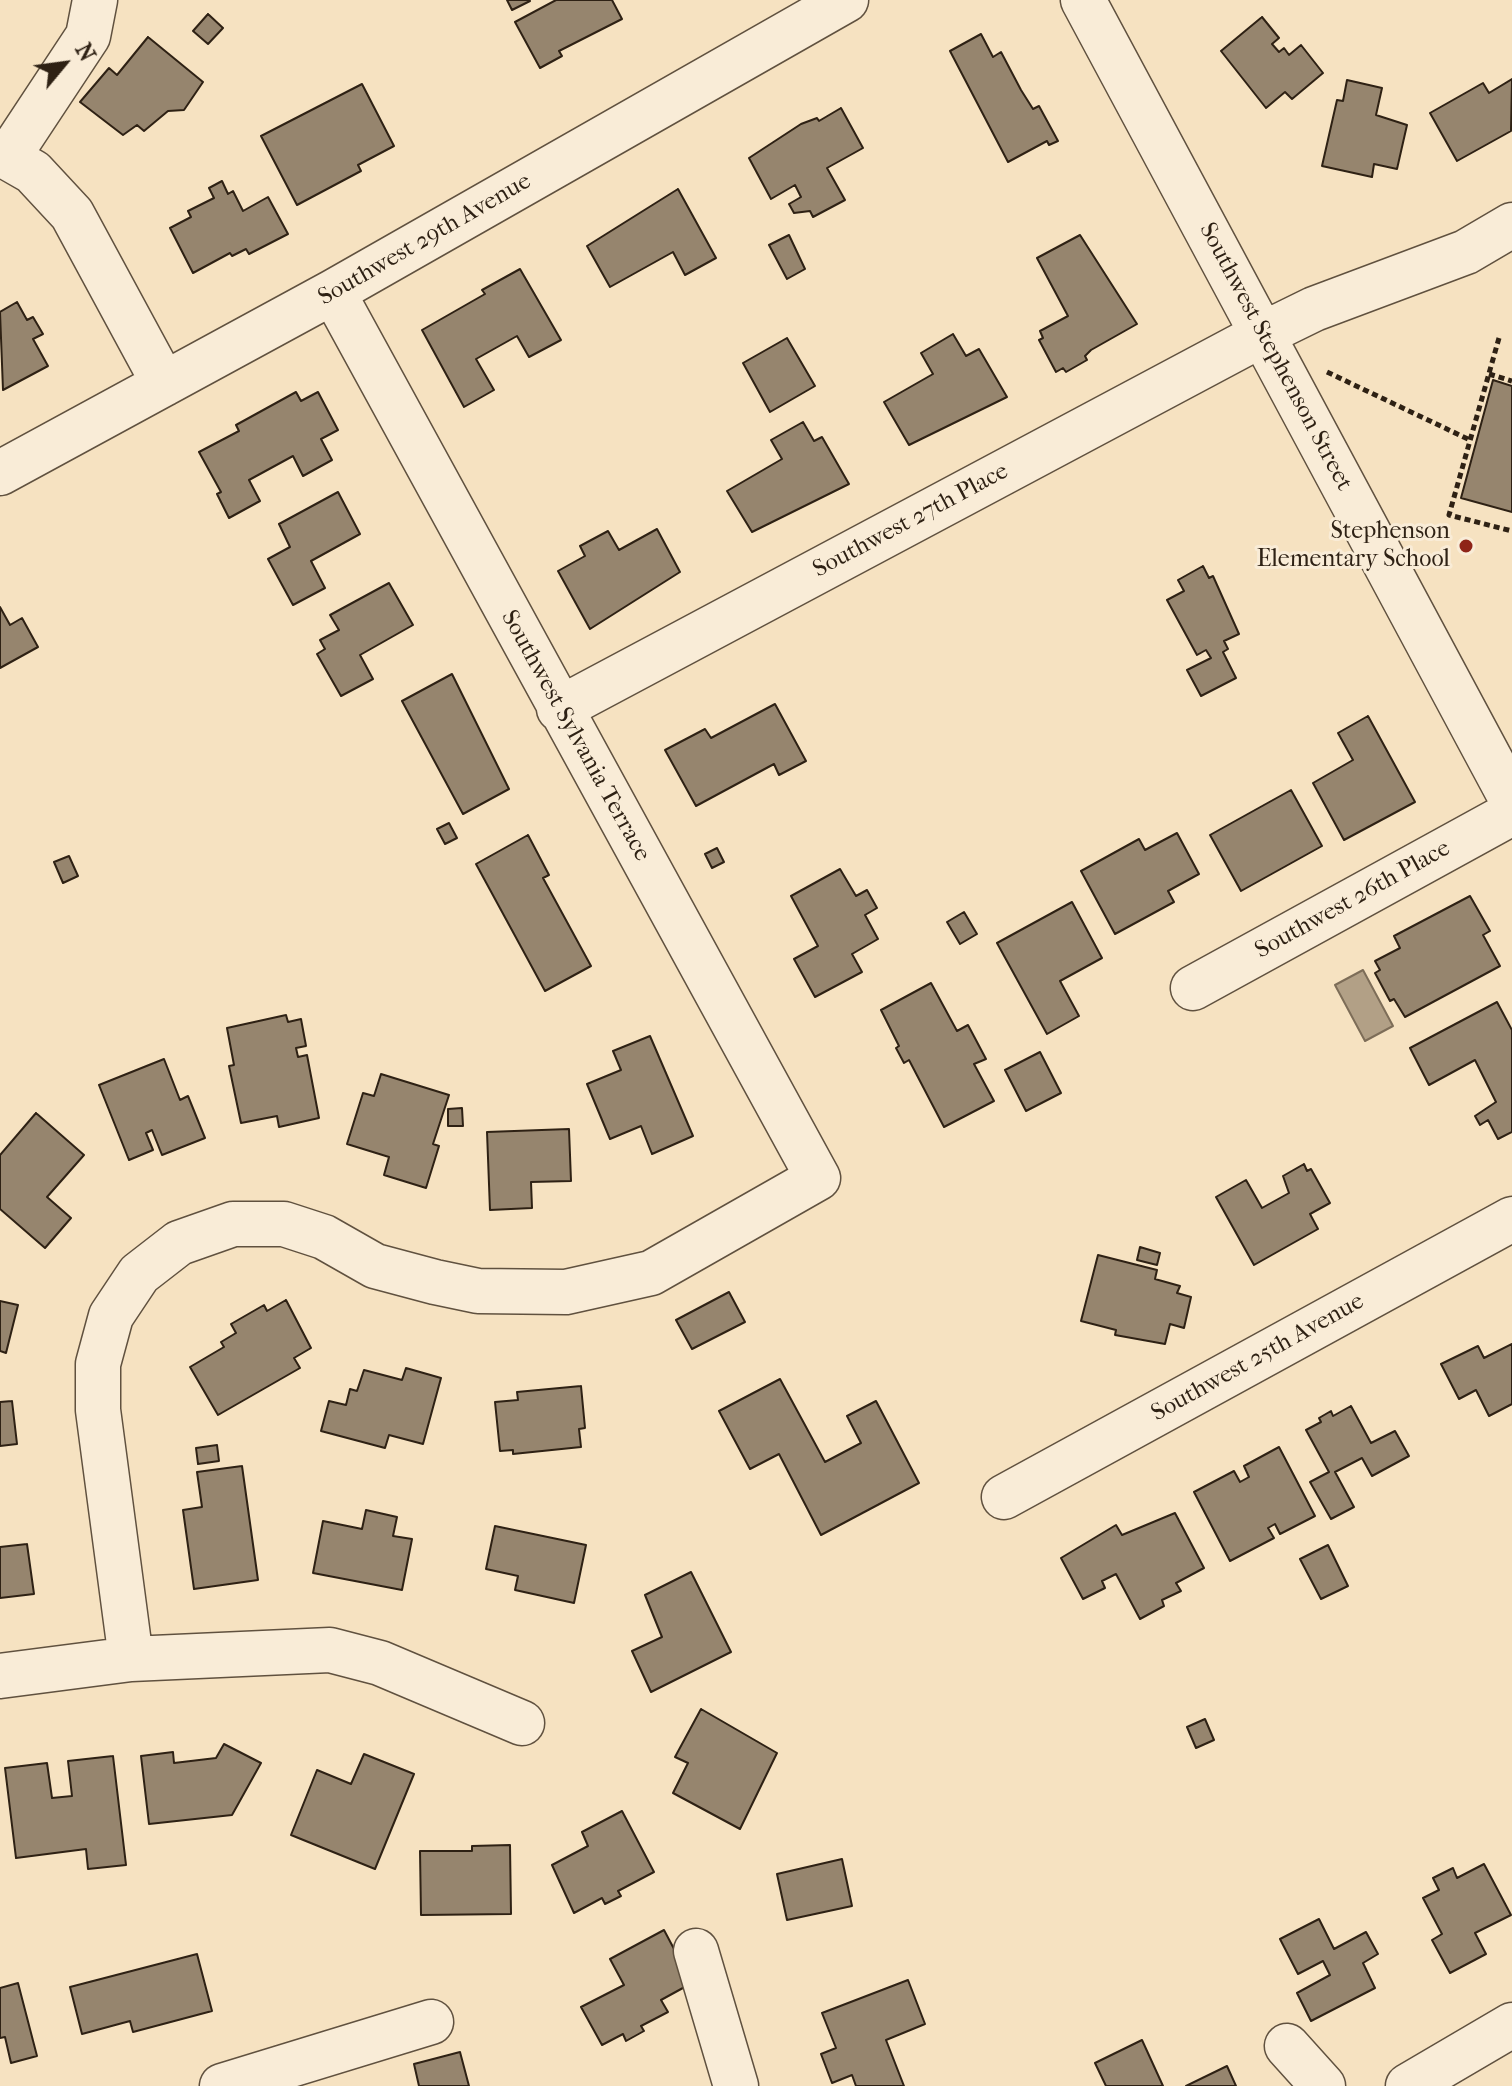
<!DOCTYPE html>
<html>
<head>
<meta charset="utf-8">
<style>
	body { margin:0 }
	#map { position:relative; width:1512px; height:2086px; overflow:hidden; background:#f6e2c1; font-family:"IM FELL French Canon",serif }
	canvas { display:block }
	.north { position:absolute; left:24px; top:24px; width:80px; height:80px; -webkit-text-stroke:6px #f9ecd7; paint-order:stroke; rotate:61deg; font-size:22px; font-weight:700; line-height:32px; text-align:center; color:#2e2114 }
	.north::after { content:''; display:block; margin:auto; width:28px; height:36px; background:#2e2114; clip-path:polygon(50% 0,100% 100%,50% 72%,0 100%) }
</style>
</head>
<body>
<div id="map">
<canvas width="1512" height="2086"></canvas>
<div class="north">N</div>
</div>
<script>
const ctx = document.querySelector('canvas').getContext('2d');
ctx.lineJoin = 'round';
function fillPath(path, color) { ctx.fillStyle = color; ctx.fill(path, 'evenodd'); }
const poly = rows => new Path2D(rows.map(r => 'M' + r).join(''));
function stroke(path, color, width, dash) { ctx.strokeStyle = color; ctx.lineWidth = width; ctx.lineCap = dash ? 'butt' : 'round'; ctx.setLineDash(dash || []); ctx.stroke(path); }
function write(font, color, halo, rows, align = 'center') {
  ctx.font = font + ' "IM FELL French Canon",serif'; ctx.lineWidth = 6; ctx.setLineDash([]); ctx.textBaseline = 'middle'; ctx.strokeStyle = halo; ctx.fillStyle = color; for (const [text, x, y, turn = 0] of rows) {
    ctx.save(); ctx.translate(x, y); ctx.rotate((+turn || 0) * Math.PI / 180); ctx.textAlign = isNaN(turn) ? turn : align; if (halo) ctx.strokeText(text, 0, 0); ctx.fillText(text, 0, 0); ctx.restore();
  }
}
const water = poly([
	[1363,970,1393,1026,1365,1041,1335,985,1363,970]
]);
const building = poly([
	[507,0,529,0,530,1,512,10,507,0],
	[556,0,612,0,622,19,559,51,562,56,540,68,515,22,556,0],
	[208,14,223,28,208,44,193,31,208,14],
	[1262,17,1279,38,1272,44,1279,52,1284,48,1289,55,1301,45,1323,73,1292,99,1285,92,1266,108,1221,51,1262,17],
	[981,34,993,57,1001,52,1021,90,1033,109,1039,106,1058,141,1049,145,1047,141,1008,162,950,51,981,34],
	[148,37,203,82,184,110,168,111,144,131,137,125,123,135,80,102,109,68,117,75,148,37],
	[1512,79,1511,131,1457,161,1430,113,1483,83,1489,93,1512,79],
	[1347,80,1382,88,1376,115,1407,125,1397,169,1374,164,1372,177,1322,166,1337,100,1343,101,1347,80],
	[362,84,394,146,358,165,361,171,297,205,261,136,362,84],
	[841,108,863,148,827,168,845,200,813,217,810,211,794,213,789,204,801,197,795,185,771,199,749,158,801,124,817,118,819,121,841,108],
	[222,181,228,194,233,191,243,211,268,197,288,234,249,254,246,249,232,256,230,253,193,273,170,228,191,217,188,211,214,198,209,188,222,181],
	[678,189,716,258,685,275,673,252,610,287,587,246,678,189],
	[789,235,805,269,787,279,769,245,789,235],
	[1080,235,1137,324,1091,350,1085,356,1087,360,1066,372,1063,368,1056,372,1039,340,1043,338,1040,331,1068,316,1037,258,1080,235],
	[520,269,561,340,529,357,517,336,476,359,494,390,464,407,422,330,485,294,482,290,520,269],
	[17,302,27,320,33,317,43,334,33,339,48,366,3,390,0,312,17,302],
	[953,334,966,356,979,349,1007,397,909,445,884,402,933,374,921,353,953,334],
	[787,338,815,386,770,412,743,363,787,338],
	[1493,380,1512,386,1512,512,1461,498,1493,380],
	[296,392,301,401,318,392,338,430,321,439,332,460,303,476,293,456,249,480,260,501,229,518,217,494,221,492,199,452,239,431,236,425,296,392],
	[803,422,814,441,822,437,849,484,752,532,727,491,782,459,771,440,803,422],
	[338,492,360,534,311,561,325,588,293,605,268,559,290,547,279,524,338,492],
	[657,529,680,572,590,629,558,571,585,556,580,546,608,531,619,550,657,529],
	[1203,566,1209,578,1213,576,1239,634,1224,641,1228,649,1223,652,1236,678,1201,696,1187,670,1211,658,1206,650,1197,655,1167,600,1184,591,1178,580,1203,566],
	[389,583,413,625,360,655,373,679,341,696,317,654,325,649,320,640,339,630,330,615,389,583],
	[0,607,10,625,22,618,38,647,0,668,0,607],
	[452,674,509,789,463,814,402,701,452,674],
	[775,704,806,761,779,775,774,764,696,806,665,750,705,729,711,738,775,704],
	[1368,716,1415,802,1344,840,1313,783,1353,760,1338,733,1368,716],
	[1291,790,1322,846,1241,891,1210,835,1291,790],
	[449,823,457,838,445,844,437,829,449,823],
	[1177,833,1199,874,1168,891,1174,902,1115,934,1081,871,1139,839,1145,850,1177,833],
	[528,835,549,875,543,878,591,966,545,991,476,864,528,835],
	[717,848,724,862,712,868,705,854,717,848],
	[69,856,78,876,63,883,54,862,69,856],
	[840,869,856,896,867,890,877,908,865,915,878,939,852,954,862,972,815,997,794,959,818,946,791,896,840,869],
	[1470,896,1490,931,1483,935,1500,966,1405,1017,1394,999,1390,1001,1375,973,1380,970,1375,961,1400,948,1394,936,1470,896],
	[1072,902,1102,958,1060,981,1079,1016,1047,1034,997,943,1072,902],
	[964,912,977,934,960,944,947,922,964,912],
	[931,983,957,1031,968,1025,986,1059,974,1064,994,1101,944,1127,909,1060,904,1063,896,1048,899,1046,881,1010,931,983],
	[1497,1002,1512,1030,1512,1132,1498,1139,1488,1120,1480,1125,1475,1116,1496,1102,1475,1060,1429,1085,1410,1048,1497,1002],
	[286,1015,288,1022,301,1019,306,1046,296,1048,298,1057,307,1055,319,1118,279,1127,277,1116,241,1123,229,1066,234,1065,227,1028,286,1015],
	[650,1036,693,1136,652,1154,641,1126,610,1139,587,1084,621,1070,613,1051,650,1036],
	[1040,1052,1061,1093,1026,1111,1005,1070,1040,1052],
	[164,1059,180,1100,188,1096,205,1138,162,1155,152,1130,146,1133,153,1150,129,1160,99,1085,164,1059],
	[381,1074,449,1095,433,1144,439,1146,426,1188,384,1175,389,1157,347,1144,363,1093,374,1096,381,1074],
	[462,1108,463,1126,448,1126,448,1109,462,1108],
	[36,1113,84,1155,47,1197,71,1218,45,1248,0,1209,0,1155,36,1113],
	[569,1129,571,1181,531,1182,532,1208,490,1210,487,1132,569,1129],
	[1304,1164,1307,1171,1311,1169,1330,1203,1310,1214,1318,1229,1254,1265,1216,1197,1246,1180,1262,1208,1289,1193,1283,1176,1304,1164],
	[1140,1247,1160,1253,1157,1265,1137,1260,1140,1247],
	[1098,1255,1157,1270,1155,1279,1180,1286,1177,1293,1191,1297,1184,1328,1170,1324,1165,1344,1115,1335,1116,1330,1081,1321,1098,1255],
	[729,1292,745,1322,692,1349,676,1320,729,1292],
	[286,1300,311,1348,294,1358,300,1368,218,1415,190,1367,224,1347,221,1342,236,1333,231,1324,264,1305,267,1311,286,1300],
	[0,1301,18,1305,6,1353,0,1351,0,1301],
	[1512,1344,1512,1404,1489,1416,1476,1390,1459,1399,1441,1364,1478,1346,1484,1358,1512,1344],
	[406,1368,441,1378,423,1444,389,1435,385,1448,321,1431,329,1401,346,1405,350,1389,357,1391,364,1370,402,1380,406,1368],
	[780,1379,825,1462,861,1443,847,1416,876,1401,919,1483,821,1535,779,1454,750,1469,719,1411,780,1379],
	[581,1386,585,1428,579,1429,581,1447,513,1454,513,1450,500,1451,495,1402,518,1400,517,1392,581,1386],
	[12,1401,17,1444,0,1446,0,1402,12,1401],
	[1351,1406,1371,1443,1395,1431,1409,1456,1372,1476,1362,1458,1335,1472,1354,1507,1331,1519,1310,1482,1329,1472,1306,1430,1321,1422,1319,1418,1331,1411,1333,1416,1351,1406],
	[217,1445,219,1461,198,1464,196,1448,217,1445],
	[1279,1447,1315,1516,1280,1534,1275,1524,1268,1528,1274,1538,1230,1561,1194,1492,1234,1471,1240,1482,1249,1477,1244,1466,1279,1447],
	[242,1466,258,1580,194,1589,183,1510,202,1507,197,1472,242,1466],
	[366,1510,397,1517,393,1536,412,1539,402,1590,313,1573,323,1521,362,1529,366,1510],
	[1175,1513,1204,1568,1176,1583,1181,1591,1162,1600,1164,1606,1140,1619,1116,1574,1102,1581,1105,1588,1083,1599,1061,1558,1116,1525,1122,1535,1175,1513],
	[495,1526,586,1545,574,1603,515,1590,518,1576,486,1569,495,1526],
	[27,1544,34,1594,0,1598,0,1547,27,1544],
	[1328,1545,1348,1586,1321,1599,1300,1559,1328,1545],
	[691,1572,731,1652,651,1692,632,1651,662,1637,645,1595,691,1572],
	[701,1709,777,1753,740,1829,673,1793,688,1763,675,1757,701,1709],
	[1205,1719,1214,1740,1196,1748,1187,1727,1205,1719],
	[224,1744,261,1763,232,1815,149,1824,141,1756,173,1752,174,1763,216,1758,224,1744],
	[364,1754,414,1774,375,1869,291,1835,317,1770,351,1784,364,1754],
	[113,1756,126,1865,88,1869,86,1849,16,1858,5,1768,47,1763,52,1798,72,1796,68,1761,113,1756],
	[622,1811,654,1872,618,1891,621,1896,605,1904,602,1898,574,1913,552,1865,588,1846,582,1832,622,1811],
	[510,1845,511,1914,421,1915,420,1851,472,1851,472,1846,510,1845],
	[842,1859,852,1906,787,1920,777,1874,842,1859],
	[1484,1864,1511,1915,1475,1933,1486,1954,1450,1973,1432,1940,1442,1934,1423,1898,1439,1890,1433,1878,1453,1868,1457,1878,1484,1864],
	[1319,1919,1334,1949,1366,1932,1378,1954,1363,1963,1375,1988,1311,2021,1297,1993,1330,1975,1323,1961,1298,1974,1280,1939,1319,1919],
	[664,1930,692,1983,661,2000,668,2012,641,2026,644,2031,626,2041,623,2034,602,2045,581,2007,624,1985,610,1959,664,1930],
	[197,1954,212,2011,133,2032,130,2021,82,2034,70,1987,197,1954],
	[908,1980,925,2024,886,2040,904,2086,856,2086,852,2075,832,2083,821,2054,836,2048,822,2013,908,1980],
	[18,1983,37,2056,11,2063,5,2037,0,2038,0,1988,18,1983],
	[1142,2040,1163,2086,1106,2086,1095,2063,1142,2040],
	[460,2052,469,2086,419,2086,414,2064,460,2052],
	[1227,2066,1236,2086,1186,2086,1227,2066]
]);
const path = poly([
	[1499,338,1449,515,1512,531],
	[1327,372,1470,440],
	[1489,374,1512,381]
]);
const minor = poly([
	[1083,0,1512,800],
	[0,153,33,172,72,214,164,384],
	[8,157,88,36,95,0],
	[0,473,333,292,846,0],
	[559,709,1263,334,1314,309,1466,252,1512,225],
	[1193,988,1512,813],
	[1004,1497,1512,1219],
	[131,1659,98,1410,98,1364,111,1316,139,1274,179,1243,233,1224,284,1224,324,1237,375,1266,435,1282,478,1291,566,1292,651,1273,818,1178,333,292],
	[0,1676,131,1659,330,1650,380,1663,522,1723],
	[696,1951,736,2086],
	[1287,2046,1323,2086],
	[222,2086,431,2022],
	[1408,2086,1512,2025]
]);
const markers = [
	[1466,546,8,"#8f2418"]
];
const streetNames = [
	["Southwest 29th Avenue",425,240,-30],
	["Southwest Stephenson Street",1275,357,62],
	["Southwest 27th Place",911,521,-28],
	["Southwest Sylvania Terrace",575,736,61],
	["Southwest 26th Place",1353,900,-29],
	["Southwest 25th Avenue",1258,1358,-29]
];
const poiNames = [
	["Stephenson",1450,532],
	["Elementary School",1450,560]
];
fillPath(water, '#b2a086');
stroke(water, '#7d6d58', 2);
fillPath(building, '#96856e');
stroke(building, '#2e2114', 2);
stroke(minor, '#60513f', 47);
stroke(path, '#2e2114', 5, [6, 4]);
stroke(minor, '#f9ecd7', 44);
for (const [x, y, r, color] of markers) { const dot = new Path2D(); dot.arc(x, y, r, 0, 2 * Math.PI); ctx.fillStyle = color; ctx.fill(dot); stroke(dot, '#f9ecd7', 3); }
write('24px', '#2e2114', '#f9ecd7', streetNames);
write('24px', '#2e2114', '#f9ecd7', poiNames, 'right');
</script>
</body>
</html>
